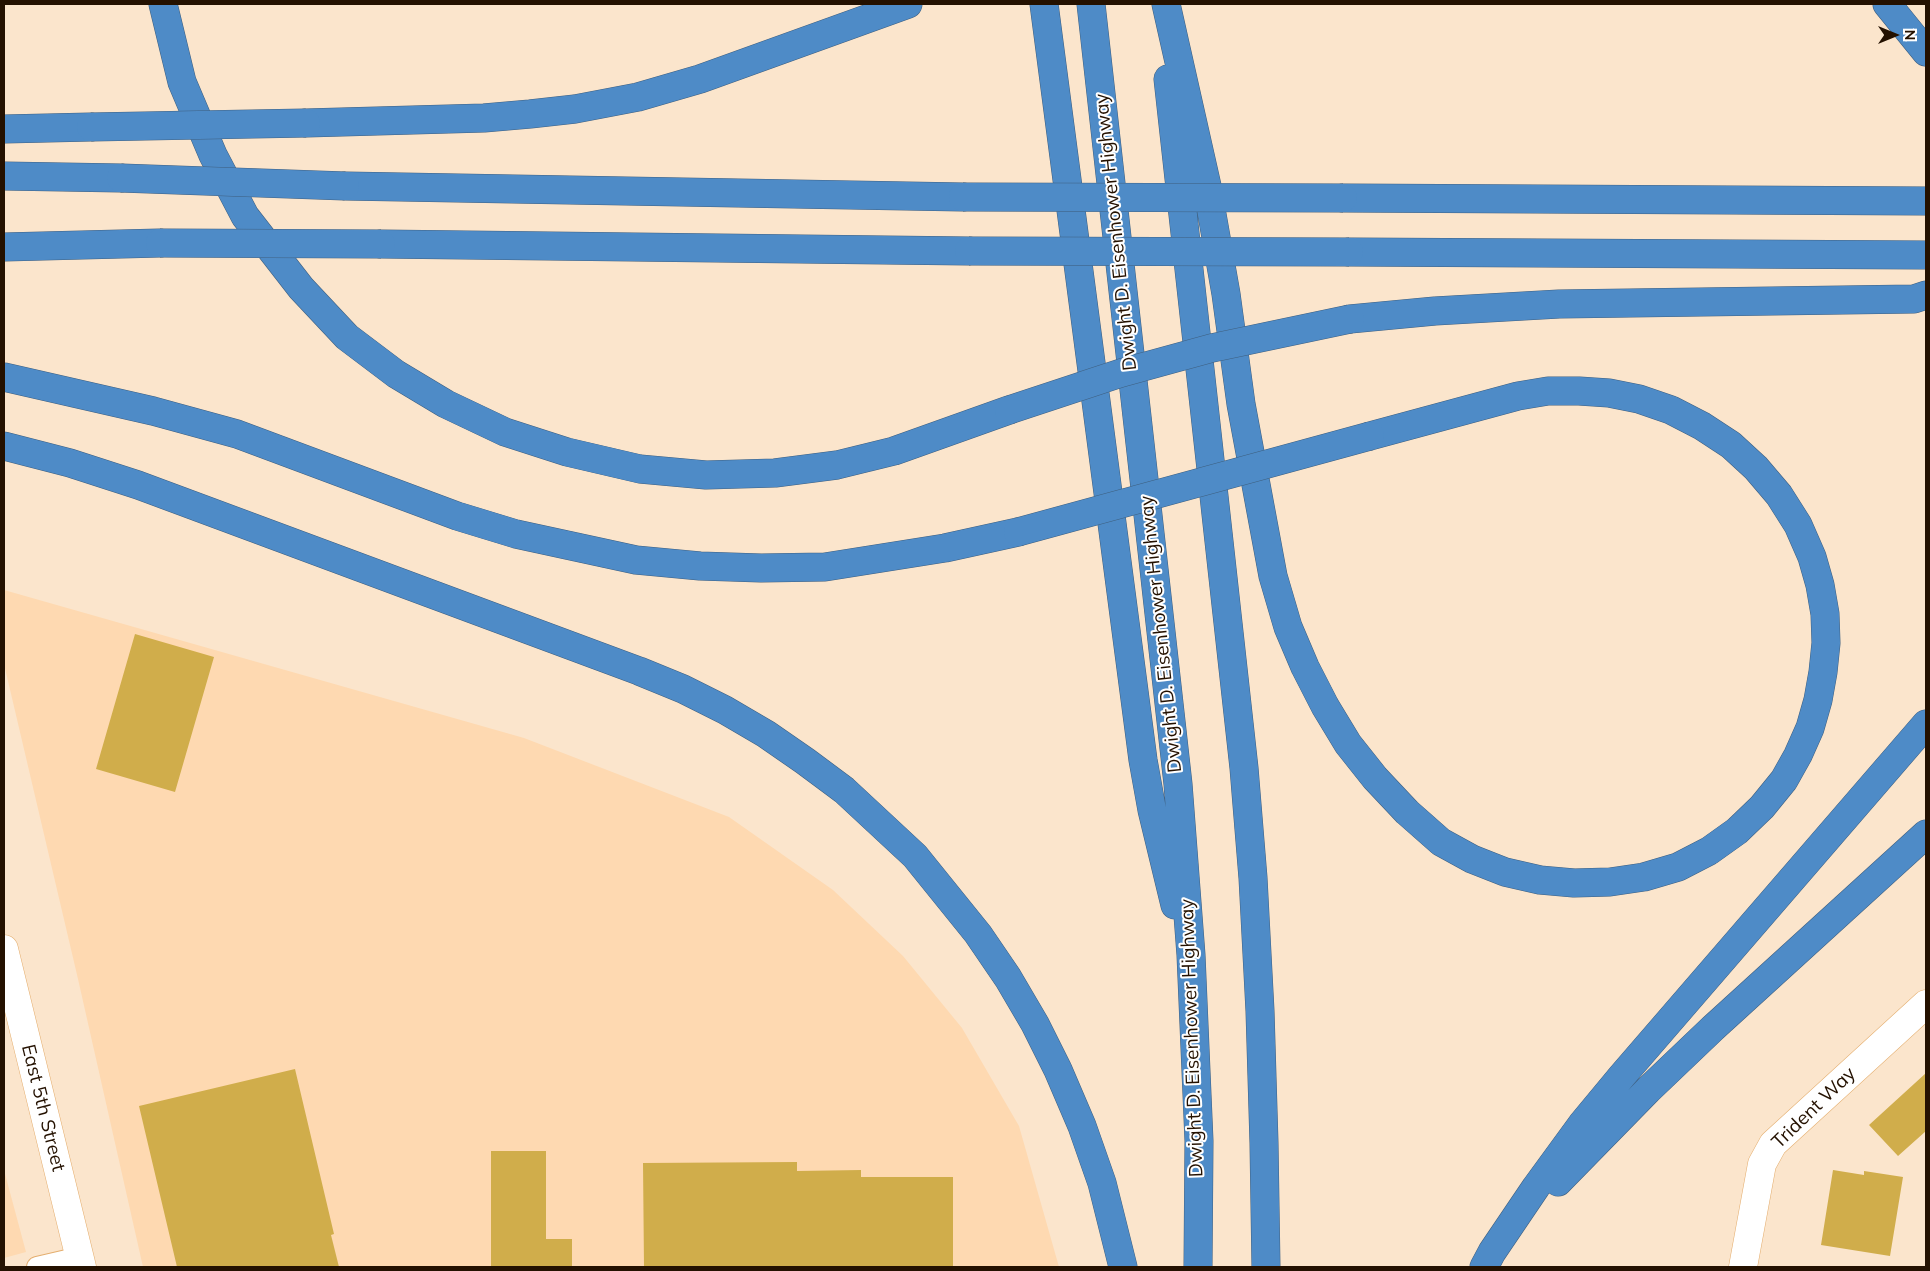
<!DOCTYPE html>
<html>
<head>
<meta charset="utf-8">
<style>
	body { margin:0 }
	#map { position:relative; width:1930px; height:1271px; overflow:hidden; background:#fbe5cc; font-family:Mulish,sans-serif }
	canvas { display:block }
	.frame { position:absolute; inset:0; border:5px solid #241100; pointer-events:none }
	.north { position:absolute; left:1870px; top:10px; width:50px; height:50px; -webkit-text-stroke:4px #fff; paint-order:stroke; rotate:90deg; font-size:14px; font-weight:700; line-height:20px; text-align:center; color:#241100 }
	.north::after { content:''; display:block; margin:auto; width:18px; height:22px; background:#241100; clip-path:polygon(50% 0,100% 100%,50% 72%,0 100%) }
</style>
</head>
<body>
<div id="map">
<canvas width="1930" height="1271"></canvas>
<div class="frame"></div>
<div class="north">N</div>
</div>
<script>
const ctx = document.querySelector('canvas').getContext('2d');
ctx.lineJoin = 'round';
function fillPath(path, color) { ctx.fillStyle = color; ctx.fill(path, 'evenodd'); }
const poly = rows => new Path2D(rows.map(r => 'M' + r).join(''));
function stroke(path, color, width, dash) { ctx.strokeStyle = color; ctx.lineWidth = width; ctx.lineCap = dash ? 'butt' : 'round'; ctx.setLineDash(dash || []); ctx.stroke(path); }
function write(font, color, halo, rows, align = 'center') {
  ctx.font = font + ' Mulish,sans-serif'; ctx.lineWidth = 4; ctx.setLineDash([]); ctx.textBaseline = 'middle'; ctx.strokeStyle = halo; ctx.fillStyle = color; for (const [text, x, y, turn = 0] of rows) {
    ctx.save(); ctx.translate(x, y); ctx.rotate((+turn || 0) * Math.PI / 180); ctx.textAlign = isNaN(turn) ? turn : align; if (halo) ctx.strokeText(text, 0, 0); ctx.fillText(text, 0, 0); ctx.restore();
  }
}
const built = poly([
	[4,590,524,738,729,817,833,890,903,956,962,1028,1019,1126,1059,1267,143,1267,78,979,4,664],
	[4,1170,26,1252,4,1258]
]);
const building = poly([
	[135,634,214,657,175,792,96,769],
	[295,1069,334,1234,331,1235,339,1267,177,1267,139,1106],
	[1926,1073,1926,1131,1898,1156,1869,1125],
	[491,1151,546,1151,546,1239,572,1239,572,1267,491,1267],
	[797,1162,797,1171,861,1170,861,1177,953,1177,953,1267,644,1267,643,1163],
	[1833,1170,1864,1175,1864,1171,1903,1177,1890,1256,1821,1245]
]);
const service = poly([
	[37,1267,80,1257]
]);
const minor = poly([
	[4,949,82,1267],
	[1743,1267,1762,1164,1773,1144,1926,1004]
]);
const motorway = poly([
	[163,4,182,82,213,155,245,216,301,288,347,337,396,374,446,404,505,432,567,452,640,469,706,475,775,473,837,465,894,451,1009,410],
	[1044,4,1143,760,1152,810,1175,905],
	[1091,4,1178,784,1191,955,1199,1141,1198,1267],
	[1166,4,1207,186,1226,294,1241,404,1273,576,1288,627,1305,667,1325,706,1348,744,1375,778,1407,812,1441,842,1472,859,1505,872,1540,880,1574,883,1610,882,1644,877,1678,867,1709,851,1737,831,1762,807,1784,780,1798,755,1810,728,1818,700,1823,672,1826,643,1825,614,1820,585,1812,557,1798,525,1779,495,1756,468,1731,445,1702,426,1671,410,1639,399,1609,393,1579,391,1548,391,1518,396,1370,436],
	[1887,4,1926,52],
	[1168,79,1244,768,1253,878,1260,1011,1264,1143,1266,1267],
	[306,123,484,118,530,114,575,109,638,97,700,79,908,4],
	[4,129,91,127],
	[4,176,121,178],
	[345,186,963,197],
	[1343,198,1926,201],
	[381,244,969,251],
	[4,247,160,243],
	[1349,252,1926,255],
	[1350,319,1435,311,1559,304,1914,299,1926,295],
	[4,377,153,411,237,434,457,516,516,534,636,560,700,566,761,568,825,567,945,548,1018,532],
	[4,446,70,463,138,485,639,671,683,689,725,710,766,734,805,761,844,790,915,856,978,934,1008,978,1035,1024,1058,1070,1082,1126,1102,1183,1123,1267],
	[1558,1182,1648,1090,1713,1028,1926,834],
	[1484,1267,1492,1252,1536,1187,1582,1124,1621,1077,1926,724]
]);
const motorwayBridge = poly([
	[91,127,306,123],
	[121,178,345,186],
	[963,197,1343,198],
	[160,243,381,244],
	[969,251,1349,252],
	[1009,410,1121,373,1212,348,1350,319],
	[1018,532,1370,436]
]);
const streetNames = [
	["Dwight D. Eisenhower Highway",1116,232,-96],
	["Dwight D. Eisenhower Highway",1161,634,-96],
	["Dwight D. Eisenhower Highway",1192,1038,-92],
	["East 5th Street",43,1108,76],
	["Trident Way",1814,1108,-44]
];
fillPath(built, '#fed9b1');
fillPath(building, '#d0ad4b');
stroke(service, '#e4ae6f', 22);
stroke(minor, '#e4ae6f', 29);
stroke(motorway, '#3f6081', 29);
stroke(service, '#fff', 20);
stroke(minor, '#fff', 28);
stroke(motorway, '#4e8bc7', 28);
stroke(motorwayBridge, '#3f6081', 29, []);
stroke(motorwayBridge, '#4e8bc7', 28);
write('19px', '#241100', '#fff', streetNames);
</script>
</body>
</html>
